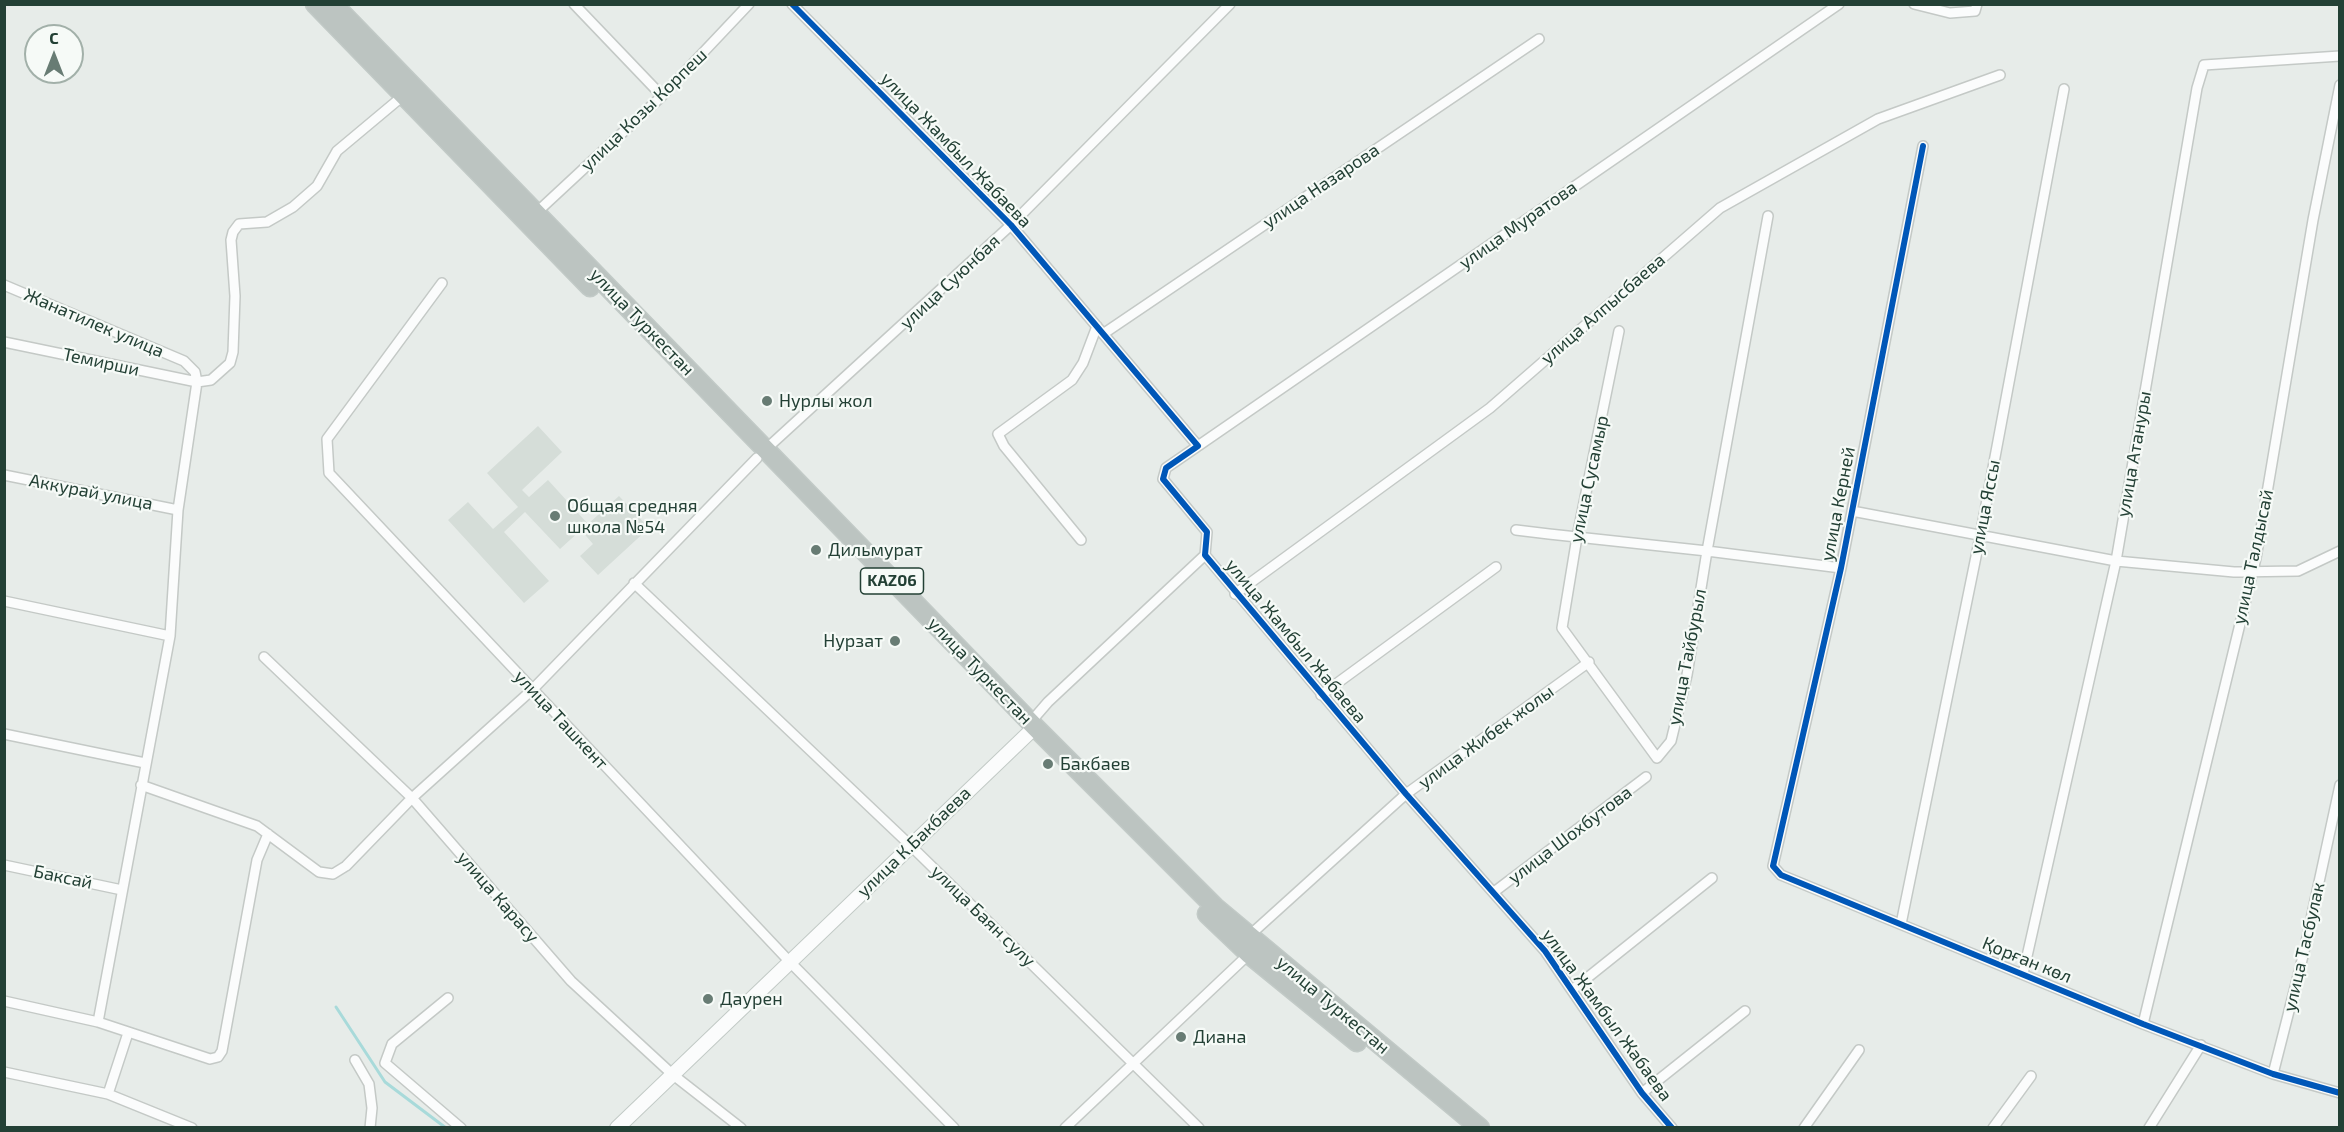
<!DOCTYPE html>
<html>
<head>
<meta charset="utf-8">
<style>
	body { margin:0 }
	#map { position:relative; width:2344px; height:1132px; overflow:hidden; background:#e7ece9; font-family:"Exo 2",sans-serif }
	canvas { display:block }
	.frame { position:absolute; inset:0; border:6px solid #234035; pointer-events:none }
	.north { position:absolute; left:24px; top:24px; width:60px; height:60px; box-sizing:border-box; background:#f6faf7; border:2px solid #a2b0a9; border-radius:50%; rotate:0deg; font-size:16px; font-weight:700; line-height:24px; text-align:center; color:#234035 }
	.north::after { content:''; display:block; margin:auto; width:21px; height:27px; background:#687c74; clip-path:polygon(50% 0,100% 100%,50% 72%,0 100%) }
</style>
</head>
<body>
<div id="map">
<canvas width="2344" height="1132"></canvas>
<div class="frame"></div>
<div class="north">С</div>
</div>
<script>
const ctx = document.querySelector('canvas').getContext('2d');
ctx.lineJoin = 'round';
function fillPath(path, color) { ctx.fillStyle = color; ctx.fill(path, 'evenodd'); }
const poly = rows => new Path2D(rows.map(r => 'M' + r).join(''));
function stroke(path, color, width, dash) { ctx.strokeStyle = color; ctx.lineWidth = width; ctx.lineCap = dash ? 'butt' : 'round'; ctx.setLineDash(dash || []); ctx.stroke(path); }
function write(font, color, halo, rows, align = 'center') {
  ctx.font = font + ' "Exo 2",sans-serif'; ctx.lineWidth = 4.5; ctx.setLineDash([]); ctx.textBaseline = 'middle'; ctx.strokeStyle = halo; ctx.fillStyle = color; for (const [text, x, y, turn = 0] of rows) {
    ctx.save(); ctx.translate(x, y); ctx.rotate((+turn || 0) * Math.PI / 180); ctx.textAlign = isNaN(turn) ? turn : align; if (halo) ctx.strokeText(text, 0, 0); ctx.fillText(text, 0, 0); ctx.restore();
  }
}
const built = poly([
	[538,426,562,452,522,490,529,497,548,480,588,524,619,496,649,528,598,575,580,556,593,544,581,530,560,549,525,512,504,532,549,581,524,603,448,520,468,502,493,529,518,507,487,473]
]);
const stream = poly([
	[336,1007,385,1082,446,1128]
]);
const street = poly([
	[574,4,662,96],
	[792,4,1011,225,1198,446,1166,468,1163,479,1207,532,1205,555,1406,794,1545,951,1642,1093,1672,1128],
	[1914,4,1950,13,1975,11,1977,4],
	[1923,146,1841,568,1773,866,1781,875,2143,1024,2273,1074,2340,1093],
	[536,213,662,96,749,4],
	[1768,216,1707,551,1841,568],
	[442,283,327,439,329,473,789,961,954,1128],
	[4,285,184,361,195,372,197,382,178,510,170,636,98,1022],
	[1103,334,1539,39],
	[4,342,197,382,211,380,230,363,233,352,235,296,231,240,233,232,239,224,267,222,293,207,317,186,337,151,404,95],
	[1198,446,1839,4],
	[765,450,1011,225,1230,4],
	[4,475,178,510],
	[1852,511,2116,561,2234,572,2298,571,2340,551],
	[1516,530,1549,534,1577,537,1707,551,1687,675,1671,741,1657,758,1562,628,1577,537,1619,331],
	[1081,540,1004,446,998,434,1072,380,1083,363,1097,326],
	[634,583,911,846,1199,1128],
	[1235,594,1490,408,1720,208,1878,119,2000,75],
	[4,601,170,636],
	[264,657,412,798,571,981,672,1074,741,1128],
	[1321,695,1496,567],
	[1035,725,1035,717,1048,702,1205,555],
	[4,734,145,763],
	[141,785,257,826,319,872,333,874,346,866,412,798,533,689,757,458],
	[4,865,122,890],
	[1494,892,1646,777],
	[1901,924,1980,537,2064,89],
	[1250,935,1406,794,1589,662],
	[2023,974,2116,561,2197,88,2204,65,2340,56],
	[1572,990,1712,878],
	[448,998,392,1044,385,1063,461,1128],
	[4,1001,98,1022,210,1059,218,1057,222,1051,257,860,268,834],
	[2143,1024,2256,558,2313,220,2340,85],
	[355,1060,369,1084,372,1108,370,1128],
	[4,1072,108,1094,192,1128],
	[2273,1074,2303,956,2340,785],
	[1642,1093,1745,1011],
	[108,1094,128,1033],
	[1065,1128,1249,954],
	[1804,1128,1859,1050],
	[1993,1128,2031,1076],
	[2149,1128,2201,1045]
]);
const secondary = poly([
	[617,1128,1035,727]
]);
const highway = poly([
	[315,4,590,287],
	[333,4,1035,727,1215,907,1480,1128],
	[1207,914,1249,954,1357,1042]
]);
const cycleway = poly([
	[792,4,1011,225,1198,446,1166,468,1163,479,1207,532,1205,555,1406,794,1545,951,1642,1093,1672,1128],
	[1923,146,1841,568,1773,866,1781,875,2143,1024,2273,1074,2340,1093]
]);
const markers = [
	[767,401,6,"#687c74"],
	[555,516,6,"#687c74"],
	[816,550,6,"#687c74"],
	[895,641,6,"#687c74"],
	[1048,764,6,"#687c74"],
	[708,999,6,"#687c74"],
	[1181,1037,6,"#687c74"]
];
const shields = [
	[892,581,63]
];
const shieldNames = [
	["KАZ06",892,581]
];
const streetNames = [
	["улица Козы Корпеш",644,110,-44],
	["улица Жамбыл Жабаева",956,150,46],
	["улица Назарова",1321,186,-34],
	["улица Муратова",1518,225,-35],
	["улица Суюнбая",950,282,-43],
	["улица Алпысбаева",1603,309,-41],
	["улица Туркестан",642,322,46],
	["Жанатилек улица",94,323,23],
	["Темирши",101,362,12],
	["улица Атануры",2134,454,-80],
	["улица Сусамыр",1589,479,-78],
	["Аккурай улица",91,492,11],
	["улица Керней",1838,504,-79],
	["улица Яссы",1985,507,-79],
	["улица Талдысай",2253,557,-78],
	["улица Жамбыл Жабаева",1296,641,50],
	["улица Тайбурыл",1687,657,-79],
	["улица Туркестан",980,671,46],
	["улица Ташкент",561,720,47],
	["улица Жибек жолы",1486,737,-36],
	["улица Шохбутова",1570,835,-37],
	["улица К.Бакбаева",914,842,-44],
	["Баксай",63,877,12],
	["улица Карасу",498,897,49],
	["улица Баян сулу",983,916,44],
	["улица Тасбулак",2304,947,-77],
	["Қорған көл",2027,960,22],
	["улица Туркестан",1333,1005,40],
	["улица Жамбыл Жабаева",1607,1015,54]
];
const poiNames = [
	["Нурлы жол",779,401],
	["Общая средняя",567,506],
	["школа №54",567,527],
	["Дильмурат",828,550],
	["Нурзат",883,641,"right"],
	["Бакбаев",1060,764],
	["Даурен",720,999],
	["Диана",1193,1037]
];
fillPath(built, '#d5ddd8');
stroke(stream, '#a8dada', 3);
stroke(street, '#c4c9c6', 12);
stroke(secondary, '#c2cac6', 16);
stroke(highway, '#c2cac7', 21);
stroke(street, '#fbfcfc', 9);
stroke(secondary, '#fbfcfc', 14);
stroke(highway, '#bcc4c1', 18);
stroke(cycleway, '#0057b8', 6);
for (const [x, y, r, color] of markers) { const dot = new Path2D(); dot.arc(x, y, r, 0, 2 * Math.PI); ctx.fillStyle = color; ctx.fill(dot); stroke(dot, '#f6faf7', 2); }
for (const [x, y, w] of shields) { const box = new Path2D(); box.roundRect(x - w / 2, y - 13, w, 26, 4.5); ctx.fillStyle = '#f6faf7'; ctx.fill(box); stroke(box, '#234035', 1.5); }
write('bold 16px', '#234035', null, shieldNames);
write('18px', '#234035', '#f6faf7', streetNames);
write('18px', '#234035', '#f6faf7', poiNames, 'left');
</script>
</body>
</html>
